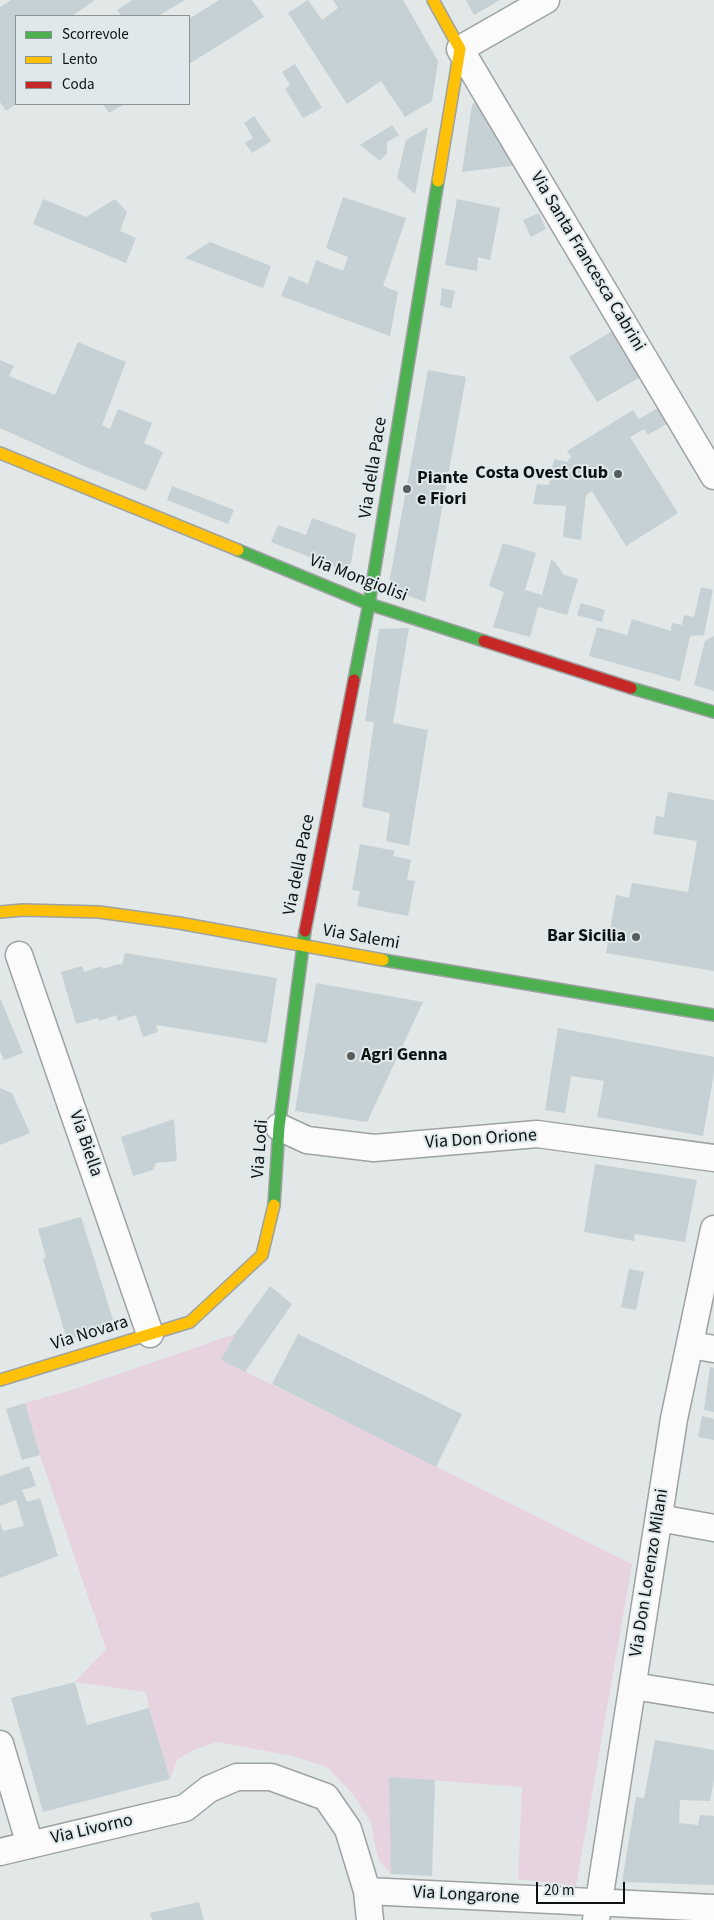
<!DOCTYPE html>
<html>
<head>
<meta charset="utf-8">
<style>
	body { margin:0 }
	#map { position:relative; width:714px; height:1920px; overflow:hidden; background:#e2e7e8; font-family:"Source Sans 3",sans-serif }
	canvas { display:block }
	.legend { position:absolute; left:15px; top:15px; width:175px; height:90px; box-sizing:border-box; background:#dfe9eb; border:1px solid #8b9395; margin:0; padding:6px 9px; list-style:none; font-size:15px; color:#0e1213 }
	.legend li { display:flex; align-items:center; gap:10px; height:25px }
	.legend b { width:25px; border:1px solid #8b9395 }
	.scale { position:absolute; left:536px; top:1882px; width:89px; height:22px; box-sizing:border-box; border:2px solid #0e1213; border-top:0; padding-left:6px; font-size:15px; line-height:18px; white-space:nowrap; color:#0e1213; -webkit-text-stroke:4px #dfe9eb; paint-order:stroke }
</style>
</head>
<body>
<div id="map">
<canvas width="714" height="1920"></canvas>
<ul class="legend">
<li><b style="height:6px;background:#4caf50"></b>Scorrevole</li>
<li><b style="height:6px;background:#ffc107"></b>Lento</li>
<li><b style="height:6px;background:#c62828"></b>Coda</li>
</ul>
<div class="scale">20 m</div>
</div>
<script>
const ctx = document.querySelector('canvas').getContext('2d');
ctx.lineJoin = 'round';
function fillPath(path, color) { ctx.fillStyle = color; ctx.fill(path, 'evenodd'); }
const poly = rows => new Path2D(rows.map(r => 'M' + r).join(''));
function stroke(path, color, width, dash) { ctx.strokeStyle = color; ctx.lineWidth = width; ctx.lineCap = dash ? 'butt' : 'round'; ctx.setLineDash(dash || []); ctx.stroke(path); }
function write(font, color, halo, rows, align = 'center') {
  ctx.font = font + ' "Source Sans 3",sans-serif'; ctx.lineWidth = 4; ctx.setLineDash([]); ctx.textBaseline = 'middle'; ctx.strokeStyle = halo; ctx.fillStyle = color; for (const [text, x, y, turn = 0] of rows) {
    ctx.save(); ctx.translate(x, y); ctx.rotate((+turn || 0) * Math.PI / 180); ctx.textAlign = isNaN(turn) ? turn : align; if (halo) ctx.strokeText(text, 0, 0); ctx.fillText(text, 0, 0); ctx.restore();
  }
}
const green = poly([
	[235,1334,222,1360,632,1564,576,1886,518,1879,522,1787,390,1777,391,1874,378,1859,371,1822,352,1793,327,1767,293,1756,217,1742,193,1750,177,1760,170,1779,149,1708,146,1692,75,1682,106,1649,40,1455,25,1403,72,1390]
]);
const building = poly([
	[11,0,95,0,72,16,16,16,16,104,6,111,0,102,0,7],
	[133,0,185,0,158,16,121,16,117,10],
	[219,0,252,0,264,17,189,64,189,19],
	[308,0,322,20,338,8,333,0,403,0,438,61,432,101,405,117,381,81,347,104,288,13],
	[466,0,500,0,474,15],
	[295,64,322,108,303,118,285,89,290,85,282,72],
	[477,99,518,165,462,172,472,105],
	[103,104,125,104,109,113],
	[254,116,271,141,252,153,245,143,253,138,244,123],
	[392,125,399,135,387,142,387,153,380,161,360,145],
	[428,127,415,194,397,178,406,140],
	[343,197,406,218,383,286,398,292,390,336,281,296,289,276,308,284,316,260,343,271,348,257,326,248],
	[43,199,86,217,115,199,127,212,120,231,136,238,126,263,33,224],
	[457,199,500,208,490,260,478,257,477,271,445,265],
	[539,213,546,229,531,237,523,220],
	[210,242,271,266,263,288,185,258],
	[442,288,455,291,451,309,440,305],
	[614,330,642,376,597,402,569,357],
	[78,342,126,362,102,425,110,429,118,409,152,423,144,443,163,452,146,491,84,466,0,428,0,360,14,366,9,376,55,395],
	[428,370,466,377,425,602,393,590,390,586,390,578],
	[658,408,668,423,648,435,644,429,630,437,678,513,626,546,592,491,586,495,581,540,563,537,566,506,533,504,537,484,549,485,554,459,567,462,571,457,567,451,633,410,639,419],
	[172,486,234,510,228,524,167,500],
	[312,518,356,534,351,563,343,570,271,542,278,525,306,535],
	[503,543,536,553,525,590,542,595,551,560,554,561,564,575,578,579,567,615,538,607,530,637,493,627,504,592,489,586],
	[701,587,713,590,704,635,690,636,680,681,589,656,597,627,627,635,632,619,671,631,672,623,682,625,684,615,694,617],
	[581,603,605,610,602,622,577,615],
	[409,628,393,723,428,730,409,846,386,841,390,813,362,807,374,722,365,721,379,629],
	[714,636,714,691,694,685,705,641],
	[668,792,714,800,714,971,606,953,616,895,629,898,632,883,688,892,697,841,653,834,656,816,664,817],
	[360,844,395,851,393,856,411,860,407,880,415,881,408,916,357,906,360,891,352,890],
	[125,953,277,978,267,1043,156,1025,158,1032,143,1037,136,1015,118,1021,116,1015,99,1021,98,1018,76,1024,61,972,82,966,84,972,102,966,102,969,119,964,122,965],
	[316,983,423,1002,367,1122,295,1111],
	[0,998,23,1053,4,1060,0,1051],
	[558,1028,714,1057,714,1073,703,1136,597,1117,604,1081,571,1076,565,1113,545,1110],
	[0,1088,12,1093,30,1133,0,1145],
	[174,1119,177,1161,156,1163,153,1170,133,1176,121,1137],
	[595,1164,697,1180,685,1242,635,1234,634,1241,584,1232],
	[81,1217,115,1326,67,1340,43,1259,46,1257,38,1229],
	[629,1269,644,1272,636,1310,621,1307],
	[270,1286,292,1304,245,1372,221,1360,235,1334],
	[298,1334,462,1414,436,1467,272,1384],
	[710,1367,714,1368,714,1412,704,1410],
	[25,1403,40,1455,22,1460,6,1409],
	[702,1416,714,1419,714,1440,698,1437],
	[29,1466,36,1486,22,1490,27,1502,40,1498,58,1556,0,1578,0,1523,3,1531,24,1526,16,1500,0,1506,0,1476],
	[75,1682,87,1725,149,1708,170,1779,43,1812,11,1698],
	[655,1740,714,1750,714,1780,710,1801,680,1800,679,1823,698,1825,700,1815,714,1816,714,1885,622,1882,636,1797,644,1798],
	[389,1777,435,1780,432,1876,391,1874],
	[199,1902,204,1920,152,1920,150,1913]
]);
const street = poly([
	[546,0,460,49,714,476],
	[19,955,150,1334],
	[279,1127,307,1140,374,1148,537,1134,714,1158],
	[690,1345,714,1349],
	[659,1518,714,1528],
	[633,1686,714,1699],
	[0,1744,30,1845],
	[0,1852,185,1808,209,1789,237,1777,271,1777,326,1797,348,1829,367,1891,370,1920],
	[367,1891,714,1908],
	[596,1920,674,1419,714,1229]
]);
const fast = poly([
	[238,550,369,604,484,641],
	[354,680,369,604,438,181],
	[631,688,714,712],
	[383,960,714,1015],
	[274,1205,279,1127,305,931]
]);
const slow = poly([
	[433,0,460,49,438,181],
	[0,453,238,550],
	[0,912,23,910,99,912,179,923,383,960],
	[0,1380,190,1322,262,1255,274,1205]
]);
const jam = poly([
	[484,641,631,688],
	[305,931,354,680]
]);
const markers = [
	[618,474,5,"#585d5e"],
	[407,489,5,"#585d5e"],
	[636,937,5,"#585d5e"],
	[351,1056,5,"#585d5e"]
];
const streetNames = [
	["Via Santa Francesca Cabrini",587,262,59],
	["Via della Pace",374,468,-81],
	["Via Mongiolisi",358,579,21],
	["Via della Pace",300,865,-79],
	["Via Salemi",361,938,10],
	["Via Don Orione",481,1140,-4],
	["Via Biella",85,1144,71],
	["Via Lodi",261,1149,-86],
	["Via Novara",90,1334,-17],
	["Via Don Lorenzo Milani",650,1573,-81],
	["Via Livorno",92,1830,-13],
	["Via Longarone",466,1896,3]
];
const poiNames = [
	["Costa Ovest Club",608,474],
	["Piante",417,479,"left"],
	["e Fiori",417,500,"left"],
	["Bar Sicilia",626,937],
	["Agri Genna",361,1056,"left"]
];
fillPath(green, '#e7d3df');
fillPath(building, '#c5d1d4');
stroke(street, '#9ea2a3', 29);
stroke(fast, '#9ea2a3', 14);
stroke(slow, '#9ea2a3', 14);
stroke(jam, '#9ea2a3', 14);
stroke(street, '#fbfbfc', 26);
stroke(fast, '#4caf50', 11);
stroke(slow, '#ffc107', 11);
stroke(jam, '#c62828', 11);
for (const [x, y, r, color] of markers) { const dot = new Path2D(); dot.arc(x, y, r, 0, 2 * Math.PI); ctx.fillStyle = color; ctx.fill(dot); stroke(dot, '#dfe9eb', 2); }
write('18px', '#0e1213', '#dfe9eb', streetNames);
write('bold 18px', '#0e1213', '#dfe9eb', poiNames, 'right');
</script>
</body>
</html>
